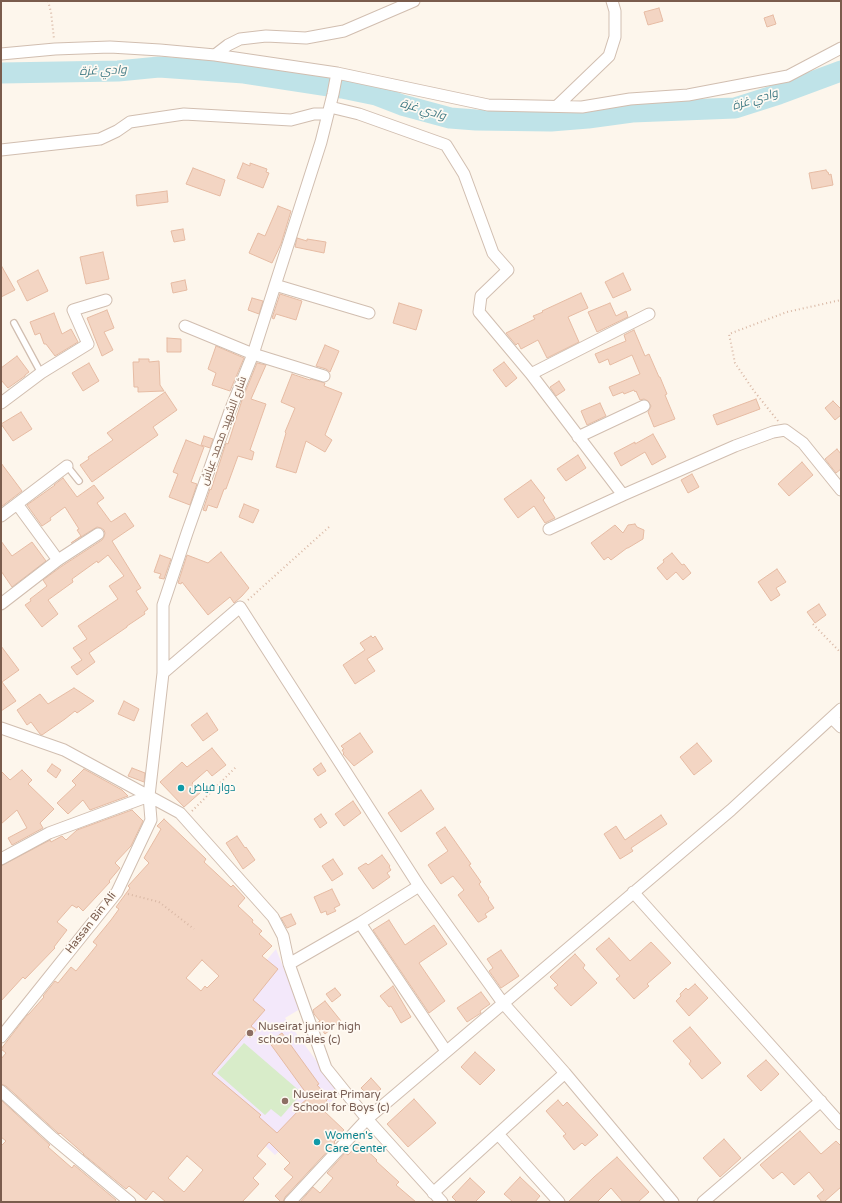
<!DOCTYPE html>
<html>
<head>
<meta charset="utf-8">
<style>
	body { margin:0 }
	#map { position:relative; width:842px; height:1203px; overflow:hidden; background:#fdf6ec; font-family:"Varela Round",sans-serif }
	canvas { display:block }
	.frame { position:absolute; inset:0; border:2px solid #7a5c4d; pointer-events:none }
</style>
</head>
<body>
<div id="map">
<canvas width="842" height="1203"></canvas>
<div class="frame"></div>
</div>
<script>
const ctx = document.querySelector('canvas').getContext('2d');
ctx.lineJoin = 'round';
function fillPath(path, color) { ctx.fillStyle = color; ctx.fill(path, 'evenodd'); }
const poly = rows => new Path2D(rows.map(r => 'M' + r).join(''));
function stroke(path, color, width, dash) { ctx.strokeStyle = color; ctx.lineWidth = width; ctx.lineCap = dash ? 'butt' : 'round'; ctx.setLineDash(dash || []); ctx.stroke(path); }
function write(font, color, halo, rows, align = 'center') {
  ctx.font = font + ' "Varela Round",Cairo,sans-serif'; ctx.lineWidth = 3.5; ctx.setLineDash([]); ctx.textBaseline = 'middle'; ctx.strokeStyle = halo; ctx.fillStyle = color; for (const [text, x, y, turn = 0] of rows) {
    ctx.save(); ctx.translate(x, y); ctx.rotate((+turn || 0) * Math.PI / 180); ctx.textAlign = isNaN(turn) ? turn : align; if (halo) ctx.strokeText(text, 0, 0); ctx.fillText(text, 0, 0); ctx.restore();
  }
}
const education = poly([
	[276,949,300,1009,285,1018,340,1093,275,1155,227,1110,177,1066]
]);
const green = poly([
	[244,1043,302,1093,281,1117,271,1109,265,1115,217,1073]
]);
const river = poly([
	[1,73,118,71,159,67,244,73,342,88,376,95,402,105,450,118,476,120,551,121,588,118,632,112,735,108,779,94,841,71]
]);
const building = poly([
	[659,8,663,21,648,25,644,12,659,8],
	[773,15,776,24,767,27,764,18,773,15],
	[243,163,250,166,250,163,267,169,266,172,269,173,263,188,237,178,243,163],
	[193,168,225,180,220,196,186,184,193,168],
	[826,170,827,172,828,172,829,175,831,174,833,185,812,189,809,173,826,170],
	[167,191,168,202,137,206,136,195,167,191],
	[278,206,291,211,281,244,272,263,249,253,258,233,265,236,278,206],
	[183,229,185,240,174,242,171,231,183,229],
	[297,238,307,241,307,239,326,242,324,253,295,247,297,238],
	[103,252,109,279,86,284,80,257,103,252],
	[1,265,15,290,1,297,1,265],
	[38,270,48,291,27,301,17,281,38,270],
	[623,273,631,290,613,298,605,282,623,273],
	[185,280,187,290,173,293,171,283,185,280],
	[581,293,588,308,568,317,579,342,547,358,538,340,521,349,518,343,516,345,506,333,535,319,533,316,543,312,542,311,581,293],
	[280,294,302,301,296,320,276,314,274,319,272,318,280,294],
	[252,298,263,301,259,314,248,310,252,298],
	[399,303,422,310,416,330,393,323,399,303],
	[610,303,616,316,626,311,628,317,597,332,588,312,610,303],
	[107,310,114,328,104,332,113,350,102,356,87,318,107,310],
	[54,313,62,334,71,329,78,342,55,356,46,344,44,344,40,333,35,335,30,322,54,313],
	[634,330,645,356,649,354,659,377,660,377,667,394,665,395,675,419,654,427,648,412,651,406,648,401,644,399,640,400,636,391,635,392,634,390,624,394,623,392,613,396,609,387,640,374,632,355,610,365,608,359,599,363,595,354,626,341,624,335,634,330],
	[167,338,181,339,181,352,167,352,167,338],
	[325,345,339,351,330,372,326,369,316,366,325,345],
	[216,346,244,358,230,391,212,385,216,373,208,369,216,346],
	[17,356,29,372,25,375,25,376,8,388,1,380,1,368,17,356],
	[139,359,149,359,149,362,159,361,160,385,164,391,138,392,138,387,134,387,133,362,139,362,139,359],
	[504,362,517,378,506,387,493,370,504,362],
	[89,363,99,381,83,391,72,373,89,363],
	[257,363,266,365,251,399,266,404,250,450,254,452,252,460,238,456,226,489,224,489,217,508,208,505,206,511,203,510,210,489,211,490,226,443,228,444,242,400,257,363],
	[292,374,310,380,311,379,325,383,324,386,342,393,325,435,332,440,325,452,306,441,296,473,276,467,286,433,285,432,295,408,281,402,292,374],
	[559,381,565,390,556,396,550,387,559,381],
	[165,392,177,410,153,427,158,435,92,482,80,465,89,459,88,457,113,440,107,433,165,392],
	[756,399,760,409,717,425,713,415,756,399],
	[833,401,841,409,841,415,835,420,825,408,833,401],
	[600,403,606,416,587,425,581,411,600,403],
	[21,412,32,429,13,441,1,424,21,412],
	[653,434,666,457,652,465,645,452,621,466,614,453,635,442,635,444,653,434],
	[204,436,213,439,210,448,201,445,204,436],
	[186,440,204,447,191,482,197,484,190,505,169,497,178,474,173,472,186,440],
	[837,449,841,454,841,469,836,473,825,459,837,449],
	[578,455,586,468,566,481,557,469,578,455],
	[802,462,813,475,789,496,778,484,802,462],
	[1,463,22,491,1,507,1,463],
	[692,474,699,487,688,493,681,480,692,474],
	[63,478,77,497,94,485,104,498,97,503,111,522,125,513,134,526,112,541,141,588,136,591,148,609,144,612,145,614,127,626,127,627,89,653,95,662,77,675,71,667,82,660,73,648,87,639,78,626,118,599,109,586,124,576,108,555,98,563,97,561,72,579,73,582,48,600,58,614,42,627,25,605,31,601,30,599,47,586,43,580,62,566,102,540,104,537,105,533,104,530,101,528,97,527,71,543,81,536,77,530,79,529,65,507,50,518,51,520,42,526,27,505,55,485,54,485,63,478],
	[531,480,545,498,543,500,555,518,545,523,534,506,518,518,504,499,531,480],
	[244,504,259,510,253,523,239,517,244,504],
	[635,524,637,527,644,530,643,539,628,548,627,548,611,560,608,557,604,560,591,543,615,525,623,533,628,525,635,524],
	[1,541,12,556,32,542,46,561,12,587,1,571,1,541],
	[221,552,249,588,242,596,234,603,230,597,208,615,182,582,181,584,178,583,187,555,208,563,221,552],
	[672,553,682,565,684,564,691,573,683,580,676,572,667,580,657,568,664,562,663,560,672,553],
	[160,555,171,559,164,579,159,578,161,574,154,572,160,555],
	[777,569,786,582,776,588,780,595,771,601,758,582,777,569],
	[819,604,826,615,815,623,807,612,819,604],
	[371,636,373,638,375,636,383,649,367,659,375,671,355,684,343,665,365,650,360,643,371,636],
	[1,646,19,670,2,682,16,701,1,711,1,646],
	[74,688,94,701,77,713,75,711,65,719,42,735,40,734,31,722,27,725,17,710,40,694,48,704,74,688],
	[124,701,139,709,134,721,118,714,124,701],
	[207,713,218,730,203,741,191,725,207,713],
	[360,733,373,752,354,766,343,754,344,753,342,750,344,749,341,746,360,733],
	[697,743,712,761,694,775,680,757,697,743],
	[212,748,226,765,212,776,207,770,192,783,201,792,184,807,160,782,182,762,187,767,212,748],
	[321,763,326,771,318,776,313,769,321,763],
	[52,764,61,770,56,778,47,771,52,764],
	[132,768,145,773,144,782,128,776,132,768],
	[84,769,122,790,128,796,90,810,83,800,68,814,57,803,76,785,72,781,84,769],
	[22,770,32,780,28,784,54,809,40,823,43,828,12,845,8,838,27,828,17,810,1,824,1,771,10,780,22,770],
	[421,790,434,809,401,832,388,813,421,790],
	[353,801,361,813,344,826,335,814,353,801],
	[132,810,143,821,131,846,115,863,120,868,109,881,110,882,83,911,78,906,77,908,72,905,57,922,67,930,54,947,55,948,25,979,23,977,1,1001,1,866,50,840,51,842,62,836,66,840,77,830,132,810],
	[321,814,327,823,320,828,314,819,321,814],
	[661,815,667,824,631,848,633,851,620,859,604,834,616,826,625,840,661,815],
	[164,819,206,859,204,862,231,887,233,885,245,898,238,906,253,920,252,922,262,931,259,934,272,946,262,956,278,969,253,1000,265,1010,251,1026,256,1030,250,1038,246,1034,212,1074,261,1115,259,1117,277,1133,300,1109,298,1107,309,1097,269,1042,282,1033,319,1084,317,1085,329,1098,326,1101,331,1105,324,1111,344,1130,336,1138,337,1139,334,1142,335,1143,285,1197,283,1202,281,1202,275,1196,293,1177,284,1169,290,1163,269,1142,257,1156,266,1164,253,1178,259,1184,242,1202,166,1202,153,1191,146,1200,129,1186,126,1189,83,1154,84,1154,60,1133,59,1134,58,1133,6,1086,1,1084,1,1059,6,1053,1,1049,27,1015,29,1014,44,997,43,996,55,981,58,983,71,967,76,971,97,945,93,942,111,920,119,909,116,907,130,888,128,886,149,863,144,858,161,829,157,826,164,819],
	[202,960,219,976,207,988,205,986,201,991,186,978,202,960],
	[187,1156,203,1170,184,1192,168,1178,187,1156],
	[445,827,471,864,469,865,481,882,479,884,489,898,488,899,494,908,485,914,487,917,479,922,478,922,458,895,464,890,453,876,441,884,428,865,448,851,436,833,445,827],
	[237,836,245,848,246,847,255,860,243,869,226,843,237,836],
	[382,855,390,866,389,867,391,870,387,873,390,877,373,889,358,868,366,863,368,865,382,855],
	[333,859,343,874,332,881,322,866,333,859],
	[332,889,340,905,334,908,336,911,327,915,326,911,321,913,314,897,332,889],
	[291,914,296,924,287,928,281,918,291,914],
	[389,920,405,945,434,925,447,944,419,963,445,1001,429,1013,373,930,389,920],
	[609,938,630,961,651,942,671,963,647,984,649,986,634,999,616,979,620,976,596,949,609,938],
	[501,950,519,976,501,988,489,971,493,968,487,959,501,950],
	[575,954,585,965,583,968,597,983,571,1006,554,988,558,985,550,977,575,954],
	[695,984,708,998,689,1016,676,1001,681,996,680,994,686,988,688,990,695,984],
	[393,986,411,1017,401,1023,391,1006,389,1007,380,996,393,986],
	[335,988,341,995,332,1002,326,994,335,988],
	[481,992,490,1004,480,1011,481,1013,467,1022,457,1008,481,992],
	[325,1001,341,1021,325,1034,318,1025,317,1023,320,1021,314,1014,313,1010,325,1001],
	[690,1027,721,1063,702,1079,689,1064,691,1061,673,1041,690,1027],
	[475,1052,495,1070,480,1085,461,1067,475,1052],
	[766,1060,779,1074,761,1091,747,1076,766,1060],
	[371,1078,381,1089,371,1098,361,1088,371,1078],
	[414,1099,436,1123,408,1147,387,1124,414,1099],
	[1,1100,50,1145,48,1147,72,1168,74,1165,116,1200,115,1202,1,1202,1,1146,6,1141,1,1137,1,1100],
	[558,1100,563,1106,567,1102,598,1135,585,1146,582,1143,574,1150,563,1136,566,1134,546,1111,558,1100],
	[800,1131,821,1154,836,1141,841,1146,841,1187,824,1202,822,1202,817,1196,824,1190,809,1172,794,1185,782,1172,773,1179,760,1165,800,1131],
	[724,1139,741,1158,720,1177,703,1158,724,1139],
	[359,1143,377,1160,376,1161,399,1182,396,1185,416,1202,300,1202,313,1187,320,1193,333,1178,327,1173,345,1153,348,1155,359,1143],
	[617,1157,649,1192,638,1202,623,1202,611,1188,597,1202,568,1202,594,1177,617,1157],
	[520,1177,540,1196,535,1202,513,1202,504,1194,520,1177],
	[470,1178,485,1192,475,1202,457,1202,452,1197,470,1178]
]);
const path = poly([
	[48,1,51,12,54,39],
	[778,421,754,391,735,363,729,334,787,312,841,300],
	[248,600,329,527],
	[813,624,841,653],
	[192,811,237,766],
	[128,894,159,902,194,929]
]);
const lane = poly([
	[14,323,41,373],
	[67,466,79,481]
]);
const street = poly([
	[1,54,55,49,110,47,160,50,215,55,337,73,488,105,582,107,630,99,688,95,788,76,841,48],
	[215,55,228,45,240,39,266,36,306,38,344,31,414,1],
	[557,106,609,56,615,37,615,11,612,1],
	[330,107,359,114,446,145,464,174,493,253,508,270,481,296,479,312,531,374,623,495,735,446,773,432,785,430,803,443,841,490],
	[1,150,100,139,117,131,130,122,184,114,291,120,314,114,327,114],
	[275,285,369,313],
	[185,326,253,354,324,376],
	[531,374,649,314],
	[1,403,41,373,88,344,73,310,106,300],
	[578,437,644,406],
	[17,504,58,560],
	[1,516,67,466],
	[549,529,623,495],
	[1,604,58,560,98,534],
	[163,673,240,607,419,886,360,923,289,964],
	[832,718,841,727],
	[1,728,64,750,180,813,273,917,283,936,289,964,326,1068,367,1119,442,1202],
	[1,859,49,833,149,796],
	[419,886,503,1003,565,1073,673,1202],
	[633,892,841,1124],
	[360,923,446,1051],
	[1,1037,117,892,151,820,149,796,163,673,163,605,187,533,230,411,253,354,321,142,333,94,337,73],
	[1,1091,53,1138,130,1202],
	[498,1134,559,1202],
	[433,1193,565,1073],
	[290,1202,367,1119,731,810,841,709],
	[703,1202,821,1101]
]);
const markers = [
	[181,788,4,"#0f9aa8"],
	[250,1033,4,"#8d6e63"],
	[285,1101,4,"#8d6e63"],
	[317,1142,4,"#0f9aa8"]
];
const streetNames = [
	["شارع الشهيد محمد عياش",224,431,-70],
	["Hassan Bin Ali",91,923,-52]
];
const cultureNames = [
	["دوار فياض",189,788],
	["Women's",325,1136],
	["Care Center",325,1149]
];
const educationNames = [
	["Nuseirat junior high",258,1027],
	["school males (c)",258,1040],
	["Nuseirat Primary",293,1095],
	["School for Boys (c)",293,1108]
];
const waterNames = [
	["وادي غزة",103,71,-2],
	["وادي غزة",755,100,-17],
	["وادي غزة",423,110,17]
];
fillPath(education, '#f3e8fa');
fillPath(green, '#d8ecc9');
stroke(river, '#bfe3e8', 21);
fillPath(building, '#f3d5c3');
stroke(building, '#e6bba3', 1);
stroke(lane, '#d1beb0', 8);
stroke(street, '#d1beb0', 13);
stroke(path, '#d9b8a5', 2, [1, 3]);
stroke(lane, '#fff', 5.5);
stroke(street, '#fff', 11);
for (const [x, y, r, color] of markers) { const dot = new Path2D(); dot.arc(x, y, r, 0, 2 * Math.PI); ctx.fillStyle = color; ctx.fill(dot); stroke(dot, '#fffaf3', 1.5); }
write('11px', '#7a5c4d', '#fffaf3', streetNames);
write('11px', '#0d838f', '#fffaf3', cultureNames, 'left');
write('11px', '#785e54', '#fffaf3', educationNames, 'left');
write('italic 12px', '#437c86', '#fffaf3', waterNames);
</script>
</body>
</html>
